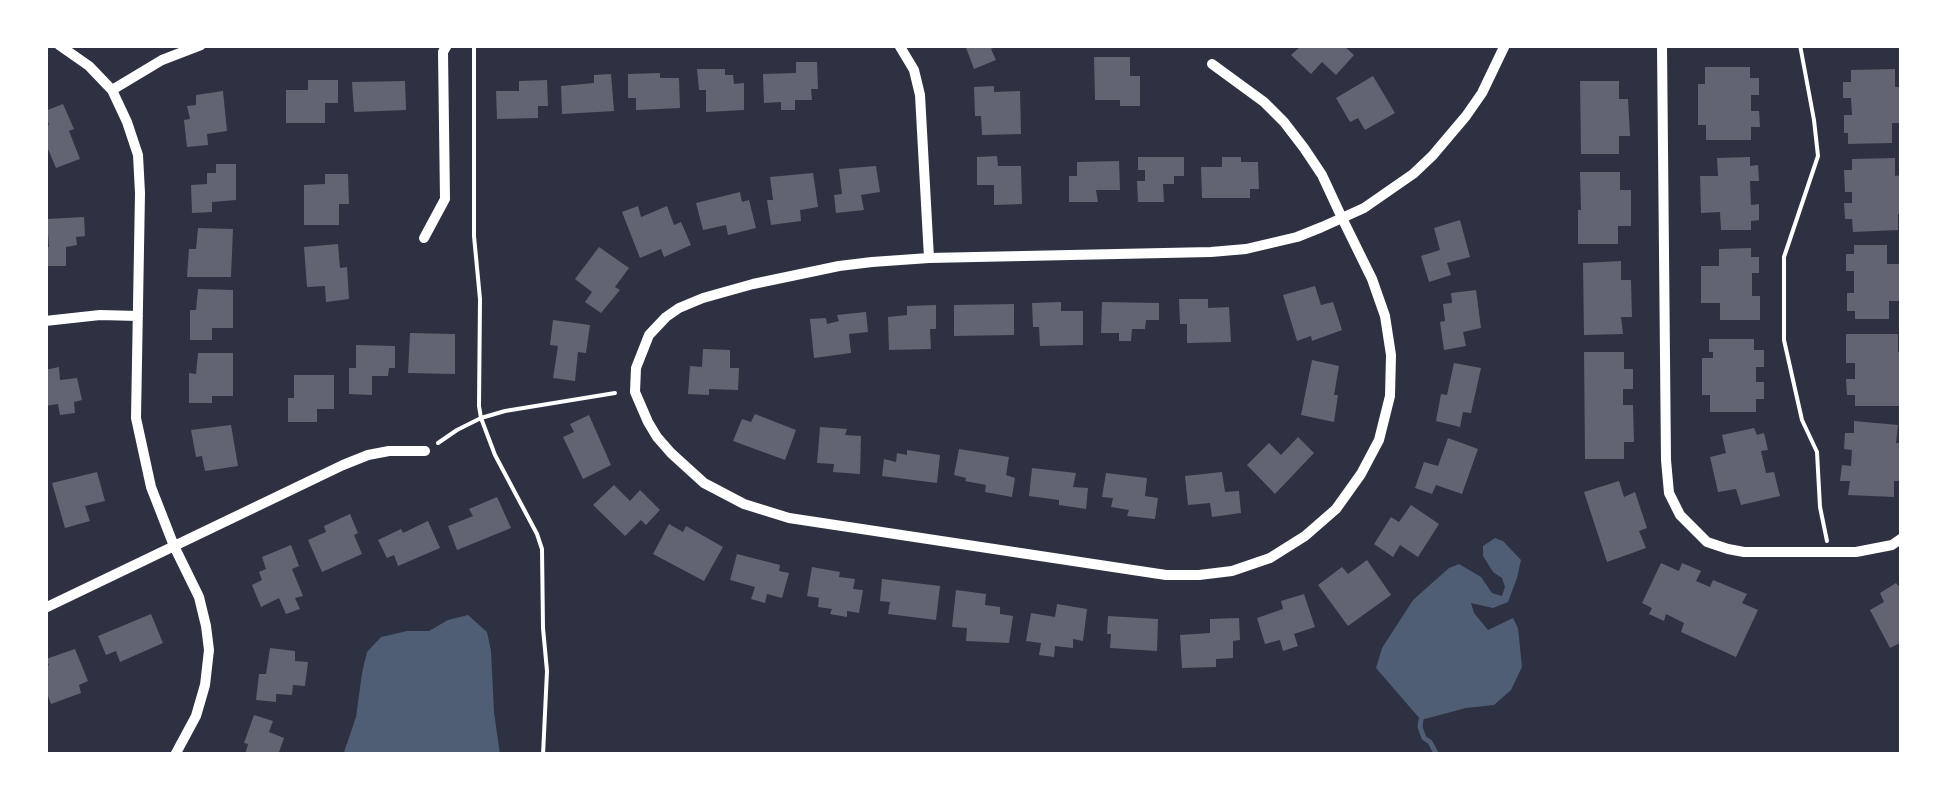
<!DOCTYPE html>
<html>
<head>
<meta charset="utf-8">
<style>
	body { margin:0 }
	#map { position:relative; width:1947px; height:800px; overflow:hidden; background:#2d3142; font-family:Lora,serif }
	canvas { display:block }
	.frame { position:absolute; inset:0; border:48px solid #fff; pointer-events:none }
</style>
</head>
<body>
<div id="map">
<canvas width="1947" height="800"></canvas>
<div class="frame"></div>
</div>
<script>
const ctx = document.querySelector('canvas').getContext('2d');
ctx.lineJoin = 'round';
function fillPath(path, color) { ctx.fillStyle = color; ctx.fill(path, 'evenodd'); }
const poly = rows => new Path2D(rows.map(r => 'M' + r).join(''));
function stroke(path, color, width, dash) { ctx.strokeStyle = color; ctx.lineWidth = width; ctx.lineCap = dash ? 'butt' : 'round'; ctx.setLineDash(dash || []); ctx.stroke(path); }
const water = poly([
	[1495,538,1503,541,1521,560,1517,578,1508,602,1493,608,1471,603,1474,613,1488,630,1513,618,1518,628,1522,667,1511,690,1494,705,1466,708,1421,720,1376,668,1382,648,1413,600,1449,568,1459,564,1481,577,1492,593,1502,596,1505,587,1502,578,1493,572,1483,556,1483,546],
	[468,615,487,632,491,651,494,712,500,755,343,755,356,717,362,673,367,652,381,637,407,631,429,631,448,620]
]);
const stream = poly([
	[1421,720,1420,727,1424,738,1430,742,1437,755]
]);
const building = poly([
	[965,45,1000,45,991,49,996,60,974,69],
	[1302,45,1343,45,1354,55,1336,75,1322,62,1311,74,1291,55],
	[1094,57,1130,57,1130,76,1140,76,1140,106,1120,106,1120,100,1095,100],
	[796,62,817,62,818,89,811,89,812,100,795,100,795,110,781,110,781,102,764,103,763,74,796,73],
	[1705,67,1750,67,1750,78,1759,78,1759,95,1751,95,1751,111,1759,111,1760,127,1751,127,1751,140,1706,140,1706,125,1698,125,1698,84,1705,84],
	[697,69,725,69,725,75,733,75,734,84,744,83,744,110,706,112,706,90,699,90],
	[1895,69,1895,87,1902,87,1902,123,1892,123,1892,143,1848,144,1848,133,1844,133,1844,115,1852,115,1851,98,1843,98,1843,82,1851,82,1851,70],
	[660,73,660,78,679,78,680,108,636,110,636,98,628,98,628,74],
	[611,74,614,111,562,114,561,86,594,83,594,75],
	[1373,76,1395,113,1365,130,1358,118,1350,122,1336,98],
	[308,80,338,80,338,103,325,103,325,123,286,123,286,90,308,90],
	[547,80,548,106,538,106,538,118,497,119,496,91,519,91,519,81],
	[405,81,406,110,354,112,352,82],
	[1580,81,1619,81,1619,99,1628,99,1630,136,1619,136,1619,154,1581,154],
	[994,86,994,92,1020,91,1021,134,982,135,981,116,975,116,974,87],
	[223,91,227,131,207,134,208,145,187,147,184,120,190,119,187,106,196,105,196,95],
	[63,104,74,129,69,131,80,159,56,168,45,142,45,126,49,125,45,111],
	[997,156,998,166,1021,166,1022,204,994,205,994,185,977,185,977,157],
	[1138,157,1184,157,1184,176,1174,176,1174,184,1163,184,1164,202,1138,202,1137,181,1145,181,1145,170,1138,170],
	[1222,157,1241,157,1241,162,1258,162,1259,189,1250,189,1250,198,1202,198,1201,167,1222,167],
	[1750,157,1750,166,1758,165,1759,181,1750,181,1751,205,1759,204,1759,220,1751,221,1751,230,1721,230,1720,212,1701,213,1700,176,1718,176,1717,158],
	[1895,158,1895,176,1902,175,1902,214,1898,214,1898,230,1853,232,1852,219,1845,219,1844,203,1852,203,1852,192,1845,192,1844,170,1852,170,1852,159],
	[1119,161,1120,190,1096,190,1098,202,1069,202,1069,176,1077,176,1077,162],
	[216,164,236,164,236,200,212,202,212,212,192,213,191,185,207,184,207,173,216,173],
	[876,166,880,192,861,195,864,210,836,213,834,195,842,194,839,169],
	[1580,172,1620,172,1620,190,1631,190,1631,226,1618,226,1618,244,1578,244,1578,210,1581,210],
	[813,173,818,207,800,210,801,221,771,225,767,200,773,200,770,177],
	[325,174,348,174,349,204,339,204,339,225,304,225,304,185,325,184],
	[740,192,742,202,749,200,756,228,728,235,726,225,703,230,696,203],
	[638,206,641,217,667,206,674,225,681,222,691,245,664,257,661,249,640,258,622,212],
	[84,217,85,236,76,237,77,245,66,247,66,266,45,266,45,247,49,247,47,219],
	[1460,220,1470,257,1447,263,1451,275,1429,282,1421,256,1440,250,1434,228],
	[198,228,233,229,231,277,187,277,189,249,196,249],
	[338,244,340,268,347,267,349,299,326,302,325,286,307,287,304,247],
	[1854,245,1887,245,1887,264,1902,264,1902,301,1889,301,1889,319,1855,319,1855,311,1847,311,1847,293,1854,293,1854,271,1846,271,1846,254,1854,254],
	[599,247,629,268,615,287,620,290,601,313,585,302,592,292,575,279],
	[1751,248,1751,257,1759,257,1759,273,1752,273,1752,296,1760,296,1760,320,1720,320,1720,303,1701,303,1701,266,1719,266,1719,249],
	[1621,261,1621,280,1631,280,1632,317,1621,317,1623,334,1584,335,1583,263],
	[1315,286,1321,305,1333,302,1342,330,1312,341,1311,336,1297,341,1283,295],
	[198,289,233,290,233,328,212,328,212,340,190,340,190,310,196,310],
	[1476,290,1481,328,1463,332,1466,346,1444,350,1440,322,1445,321,1443,304,1452,303,1451,293],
	[1179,299,1208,299,1208,308,1229,307,1231,342,1187,343,1187,324,1180,324],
	[1061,302,1061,311,1083,311,1083,345,1040,346,1039,327,1033,327,1032,303],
	[1102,302,1159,303,1159,320,1146,320,1145,329,1132,329,1131,341,1119,341,1119,333,1101,333],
	[1014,304,1014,335,954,336,954,305],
	[936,305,936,329,930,329,931,349,889,350,888,317,907,315,907,306],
	[866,312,868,332,849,334,851,353,814,358,810,319,826,318,827,324,839,321,837,315],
	[553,320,590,325,586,353,578,352,575,381,553,378,558,346,550,345],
	[410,333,455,334,455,374,408,373],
	[1846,334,1898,334,1898,352,1902,352,1902,389,1899,389,1899,406,1855,406,1855,395,1847,395,1846,379,1855,379,1855,363,1846,363],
	[1709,339,1754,339,1754,350,1764,350,1764,367,1756,367,1756,382,1764,382,1764,399,1756,399,1756,412,1710,412,1710,395,1702,395,1702,358,1713,358,1713,352,1709,352],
	[356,345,395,346,395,368,389,368,388,376,372,376,372,395,349,394,349,368,356,368],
	[703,349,730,350,730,368,739,368,738,390,709,389,709,395,688,394,690,366,702,367],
	[1584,352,1624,352,1624,369,1633,369,1633,389,1623,389,1623,405,1633,405,1634,442,1624,442,1624,459,1585,459],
	[198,353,233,353,233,396,212,396,212,403,189,403,189,373,196,374],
	[1312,360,1339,366,1334,395,1338,395,1334,422,1301,415],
	[1454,363,1481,368,1471,413,1463,412,1460,427,1436,421,1441,394,1447,395],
	[59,367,60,380,77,378,82,400,74,402,75,413,60,415,58,404,45,406,45,370],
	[294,375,334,375,334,409,317,409,317,422,288,422,288,398,294,398],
	[755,414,796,430,785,460,733,441,742,419,751,422],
	[589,415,611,465,583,479,563,437,574,432,570,424],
	[1854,421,1898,425,1896,443,1902,443,1902,481,1894,481,1894,497,1848,495,1850,481,1840,481,1842,465,1851,466,1852,450,1844,449,1845,433,1854,433],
	[231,425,238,466,205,471,202,456,196,457,191,430],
	[820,427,847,429,845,435,861,436,860,474,833,472,834,464,817,463],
	[1754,428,1757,435,1764,433,1768,450,1761,451,1766,473,1774,472,1780,496,1741,505,1736,489,1718,492,1710,457,1726,453,1722,435],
	[1298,437,1314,453,1275,494,1247,465,1269,443,1281,455],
	[1448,438,1478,449,1462,494,1436,485,1432,494,1415,488,1424,462,1438,466],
	[959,449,1009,457,1006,475,1015,478,1012,497,985,492,986,485,965,481,966,478,954,475],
	[907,450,940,455,937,483,882,476,884,459,896,462,897,453,907,455],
	[1032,468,1076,473,1073,487,1088,488,1086,509,1059,505,1059,500,1029,496],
	[97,472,105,501,85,506,90,521,65,528,52,483],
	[1222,472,1225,492,1239,491,1241,513,1212,517,1210,503,1188,505,1185,476],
	[1106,473,1147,478,1145,496,1158,498,1155,519,1127,516,1129,510,1111,507,1113,498,1102,497],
	[1619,481,1624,497,1635,492,1647,528,1639,531,1646,548,1607,562,1584,492],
	[614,485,630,501,640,490,660,510,646,525,641,520,625,536,593,505],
	[497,497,511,528,457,550,448,526,473,516,469,509],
	[1411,505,1439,524,1418,557,1400,545,1393,557,1374,544,1391,517,1399,522],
	[350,514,358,533,354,535,362,554,322,572,308,540,326,532,324,526],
	[428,521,440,548,398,566,394,555,387,558,378,540,401,529,403,533],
	[669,524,683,532,686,526,723,547,704,581,653,554],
	[291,545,299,566,292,569,303,596,295,598,300,609,286,614,279,598,261,607,252,585,262,580,259,572,266,569,262,557],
	[737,554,780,565,779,571,789,573,782,598,767,594,765,603,751,599,755,587,730,580],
	[1367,560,1391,595,1348,626,1318,585,1342,567,1348,574],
	[1661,563,1679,571,1682,563,1701,571,1696,581,1710,587,1713,580,1747,594,1742,603,1758,610,1736,657,1681,632,1684,623,1666,614,1664,621,1649,614,1652,608,1642,603],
	[812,567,840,572,839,577,855,579,853,589,863,590,859,613,847,611,847,617,830,614,832,609,818,607,819,598,807,596],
	[882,579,940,586,936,620,888,614,890,602,880,601],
	[1896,583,1902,590,1902,642,1890,648,1870,610,1884,602,1880,593],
	[956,590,986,594,985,605,1000,607,1000,614,1013,616,1009,643,966,641,967,628,952,627],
	[1304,594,1315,627,1294,634,1298,646,1283,651,1280,640,1265,644,1257,618,1283,609,1281,601],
	[1057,604,1087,609,1083,641,1073,639,1073,648,1055,646,1054,657,1039,655,1041,643,1026,641,1031,613,1055,617],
	[151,614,163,643,120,662,116,651,106,655,98,636],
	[1108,616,1158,619,1157,651,1110,648,1111,634,1107,634],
	[1239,618,1240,640,1233,641,1233,658,1216,659,1216,667,1182,668,1180,635,1210,633,1210,619],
	[270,648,295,651,295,661,308,662,305,686,293,685,292,695,276,694,276,702,256,700,259,674,266,674],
	[75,649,88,681,79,685,81,693,51,704,45,688,45,667,49,665,46,659],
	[254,715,273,721,269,732,284,738,278,755,245,755,248,744,244,743]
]);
const path = poly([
	[474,45,474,236,480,299,479,406,481,418,495,455,537,534,542,549,543,628,547,671,543,755],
	[1800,45,1814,120,1818,156,1784,257,1784,340,1802,420,1817,452,1820,507,1827,541],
	[438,443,457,430,481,418,505,411,615,393]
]);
const minor = poly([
	[59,45,89,66,112,90,127,122,138,155,140,193,136,418,151,487,174,546,199,597,206,626,209,650,205,685,196,716,175,755],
	[899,45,914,70,920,95,929,258],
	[1662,45,1666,460,1669,493,1680,515,1707,542,1728,549,1744,552,1856,552,1892,545,1902,538],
	[1212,64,1264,102,1284,122,1304,148,1322,175,1342,218,1372,279,1385,316,1391,355,1390,396,1379,440,1361,474,1336,509,1305,536,1270,558,1232,571,1199,575,1166,575,789,518,744,504,704,483,671,453,657,437,648,422,635,392,636,368,649,335,666,317,679,308,703,298,753,284,839,266,872,262,929,258,1211,252,1246,249,1297,237,1322,227,1342,218,1364,208,1413,174,1433,155,1466,116,1482,93,1505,45],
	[112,90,162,60,201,45],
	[424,238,445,199,443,52,447,45],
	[45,321,100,315,138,316],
	[45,608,343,465,368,455,389,451,425,451]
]);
fillPath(water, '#4f5d75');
stroke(stream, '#4f5d75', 5);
fillPath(building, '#626471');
stroke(path, '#fff', 4);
stroke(minor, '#fff', 10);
</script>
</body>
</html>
